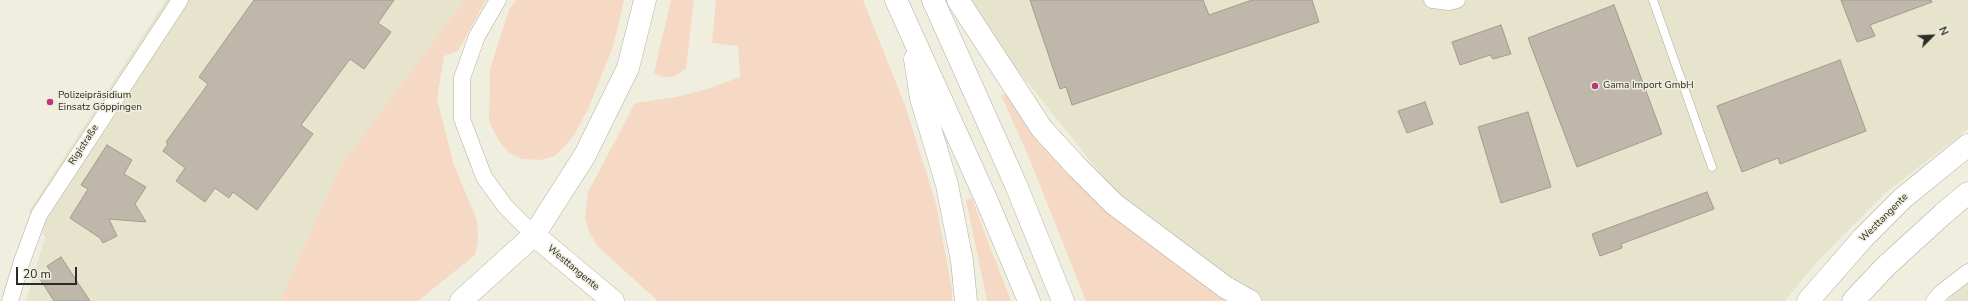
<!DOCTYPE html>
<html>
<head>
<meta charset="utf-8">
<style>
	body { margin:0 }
	#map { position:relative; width:1968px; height:301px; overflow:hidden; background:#f0efdf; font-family:"Nunito Sans",sans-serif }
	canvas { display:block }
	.north { position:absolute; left:1912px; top:16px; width:40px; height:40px; -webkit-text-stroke:3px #f0efdf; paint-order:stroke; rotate:66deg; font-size:11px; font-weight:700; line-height:16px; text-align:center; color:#2b2b25 }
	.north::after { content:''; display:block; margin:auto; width:14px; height:18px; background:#2b2b25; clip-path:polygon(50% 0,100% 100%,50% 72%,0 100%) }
	.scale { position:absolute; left:16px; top:267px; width:61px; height:18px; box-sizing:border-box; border:2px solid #2b2b25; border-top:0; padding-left:5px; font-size:12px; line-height:14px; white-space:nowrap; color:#2b2b25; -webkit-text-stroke:3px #f0efdf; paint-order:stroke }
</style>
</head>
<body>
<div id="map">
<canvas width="1968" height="301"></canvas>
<div class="north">N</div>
<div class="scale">20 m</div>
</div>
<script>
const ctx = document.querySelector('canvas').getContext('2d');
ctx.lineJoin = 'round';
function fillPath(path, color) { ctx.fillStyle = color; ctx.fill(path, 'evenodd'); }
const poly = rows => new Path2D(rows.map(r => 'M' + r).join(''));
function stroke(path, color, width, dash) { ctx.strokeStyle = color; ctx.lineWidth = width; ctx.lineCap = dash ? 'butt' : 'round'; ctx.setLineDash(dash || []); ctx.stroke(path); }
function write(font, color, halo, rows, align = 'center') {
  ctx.font = font + ' "Nunito Sans",sans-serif'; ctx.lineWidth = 3; ctx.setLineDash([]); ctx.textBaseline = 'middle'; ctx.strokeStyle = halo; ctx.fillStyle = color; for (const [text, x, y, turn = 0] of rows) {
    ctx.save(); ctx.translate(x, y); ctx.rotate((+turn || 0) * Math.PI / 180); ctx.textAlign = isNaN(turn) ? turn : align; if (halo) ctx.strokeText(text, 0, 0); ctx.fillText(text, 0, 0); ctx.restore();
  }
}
const built = poly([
	[166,0,464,0,339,168,280,301,26,301,45,237,29,211],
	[964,0,1968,0,1968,129,1884,194,1816,263,1785,301,1265,301,1239,287,1124,203,968,8],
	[1968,279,1968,301,1947,301,1963,282]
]);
const green = poly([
	[464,0,486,0,458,51,444,56,437,99,454,165,477,220,478,240,475,255,418,301,280,301,339,168],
	[516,0,624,0,613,47,589,107,573,137,555,156,540,160,522,159,509,153,499,141,489,122,490,69,509,10],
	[671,0,694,0,686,69,673,77,663,77,654,73],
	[716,0,863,0,906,108,936,204,952,289,952,301,658,301,598,247,589,232,585,217,588,192,635,103,676,97,707,89,740,77,738,46,712,43],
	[1007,94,1112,214,1174,263,1236,301,1086,301,1030,160,1001,95],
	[972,198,982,226,1011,301,987,301,966,200]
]);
const building = poly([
	[254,0,394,0,378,23,391,32,364,69,350,59,301,125,313,134,257,210,233,192,229,198,215,188,205,202,176,181,185,168,163,151,168,144,166,142,208,84,199,77,254,0],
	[1030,0,1203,0,1209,15,1252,0,1312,0,1319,22,1072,105,1066,87,1060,89,1030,0],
	[1841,0,1931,0,1932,2,1870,25,1875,36,1857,42,1841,0],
	[1614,5,1662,134,1577,167,1528,38,1614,5],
	[1501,25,1511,54,1493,59,1490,55,1460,65,1452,42,1501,25],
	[1840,60,1866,131,1780,164,1778,158,1742,172,1717,106,1840,60],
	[1425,102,1433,124,1407,133,1398,111,1425,102],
	[1528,112,1551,187,1501,203,1478,127,1528,112],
	[107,145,132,160,124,174,146,187,135,204,146,222,109,219,117,236,103,243,100,238,70,218,88,189,81,185,107,145],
	[1707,192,1714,209,1621,244,1622,248,1600,256,1592,234,1707,192],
	[61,257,90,301,54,301,40,279,51,272,47,266,61,257]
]);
const lane = poly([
	[1653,0,1712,167]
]);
const street = poly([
	[498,0,477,36,462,78,462,119,484,177,505,206,534,235],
	[1432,0,1449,2,1457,0],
	[10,301,22,261,39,215,180,0],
	[1934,301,1941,293,1968,272]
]);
const secondary = poly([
	[534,235,613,301],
	[461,301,534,235,585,155,628,68,645,0],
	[1808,301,1863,238,1903,198,1968,145],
	[1853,301,1885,267,1943,214,1968,193]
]);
const highway = poly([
	[896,0,987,201,1029,301],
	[933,0,1016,185,1063,301],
	[958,0,1042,129,1078,168,1114,204,1225,287,1250,301],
	[915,59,921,98,947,185,962,261,966,301]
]);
const markers = [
	[1595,86,4,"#bb377c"],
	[50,102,4,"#bb377c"]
];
const poiNames = [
	["Gama Import GmbH",1603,86],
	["Polizeipräsidium",58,96],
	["Einsatz Göppingen",58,108]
];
const streetNames = [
	["Rigistraße",84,145,-57],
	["Westtangente",1884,218,-45],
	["Westtangente",573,268,40]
];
fillPath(built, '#e7e4ce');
fillPath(green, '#f6d9c4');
fillPath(building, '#bfb7a9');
stroke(building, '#a39b8e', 1);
stroke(lane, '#b0aea0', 9);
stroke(street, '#b0aea0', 17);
stroke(secondary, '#b0aea0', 23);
stroke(highway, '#b0aea0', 23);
stroke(lane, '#fff', 8);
stroke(street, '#fff', 16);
stroke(secondary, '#fff', 22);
stroke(highway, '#fff', 22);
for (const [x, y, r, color] of markers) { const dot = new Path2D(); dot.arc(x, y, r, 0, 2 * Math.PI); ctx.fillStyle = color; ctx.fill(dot); stroke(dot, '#f0efdf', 1.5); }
write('10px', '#2b2b25', '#f0efdf', poiNames, 'left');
write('10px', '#2b2b25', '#f0efdf', streetNames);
</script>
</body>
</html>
